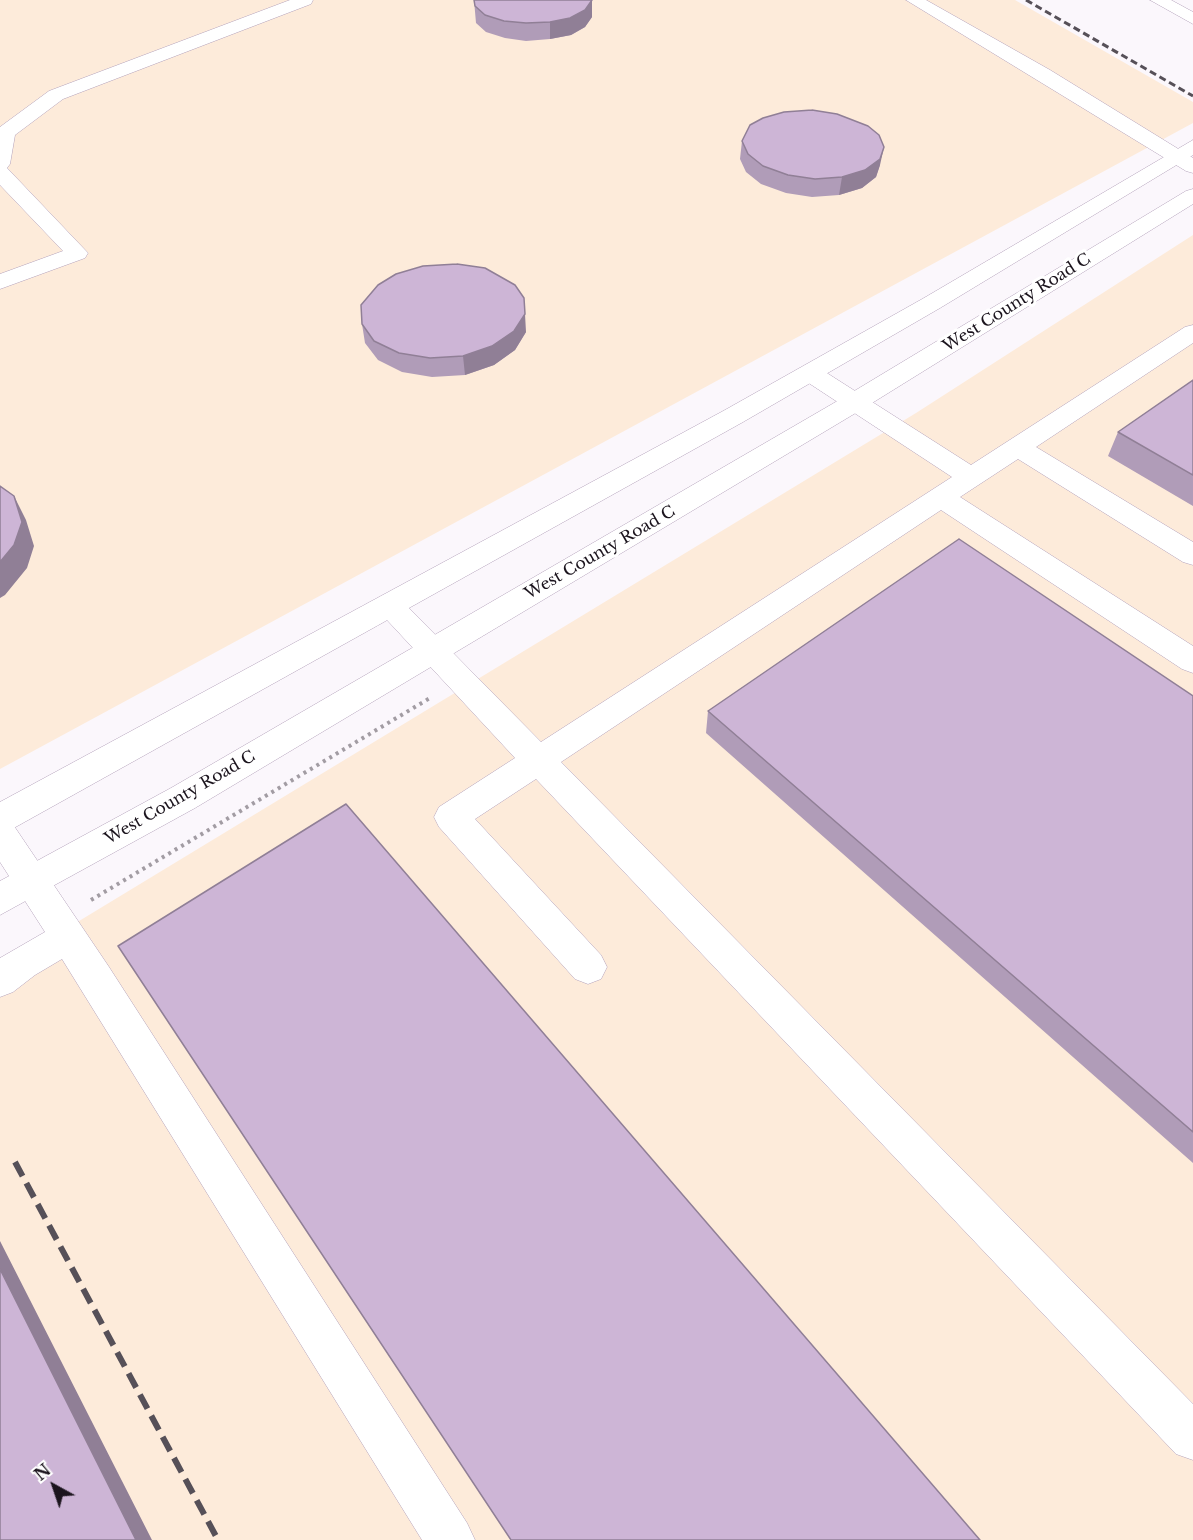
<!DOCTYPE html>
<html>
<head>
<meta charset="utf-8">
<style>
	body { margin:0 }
	#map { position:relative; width:1193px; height:1540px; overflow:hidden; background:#fbf7fc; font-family:"Libre Baskerville",serif }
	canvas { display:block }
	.north { position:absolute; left:24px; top:1456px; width:60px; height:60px; -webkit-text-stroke:4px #fff; paint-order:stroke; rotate:320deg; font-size:16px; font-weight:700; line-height:24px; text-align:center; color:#1b141d }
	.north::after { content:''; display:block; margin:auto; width:21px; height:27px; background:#1b141d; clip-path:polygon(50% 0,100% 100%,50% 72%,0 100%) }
</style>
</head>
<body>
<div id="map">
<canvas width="1193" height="1540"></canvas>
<div class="north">N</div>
</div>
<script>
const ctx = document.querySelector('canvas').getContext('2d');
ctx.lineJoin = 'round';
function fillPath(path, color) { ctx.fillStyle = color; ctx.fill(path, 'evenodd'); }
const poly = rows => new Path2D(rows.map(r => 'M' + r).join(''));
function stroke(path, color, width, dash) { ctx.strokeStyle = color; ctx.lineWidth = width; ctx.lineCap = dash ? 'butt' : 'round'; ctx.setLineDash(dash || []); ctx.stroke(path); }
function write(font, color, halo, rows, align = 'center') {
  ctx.font = font + ' "Libre Baskerville",serif'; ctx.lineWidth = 6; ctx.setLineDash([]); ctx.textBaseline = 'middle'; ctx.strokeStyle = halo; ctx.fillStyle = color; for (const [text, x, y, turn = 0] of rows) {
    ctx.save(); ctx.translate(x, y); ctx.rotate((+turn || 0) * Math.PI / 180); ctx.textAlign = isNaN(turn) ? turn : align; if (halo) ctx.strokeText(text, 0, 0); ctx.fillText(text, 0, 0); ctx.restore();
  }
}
const industrial = poly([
	[0,0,1015,0,1193,102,1193,123,0,769],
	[1193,235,1193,1540,0,1540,0,969,916,413]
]);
const path = poly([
	[91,900,430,698]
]);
const minor = poly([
	[290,0,313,0,311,4,63,99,15,135,10,164,7,168,88,253,85,258,0,289,0,274,63,251,0,185,0,127,49,91,290,0],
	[906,0,926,0,1050,70,1193,158,1193,173,1186,171,906,0],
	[1150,0,1171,0,1193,12,1193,24,1150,0],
	[1193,325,1193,343,1036,447,1193,542,1193,565,1183,562,1018,459,960,497,1193,646,1193,673,1182,669,941,510,561,762,1193,1404,1193,1460,1176,1454,536,779,475,819,601,955,607,967,601,979,588,984,575,979,439,827,434,817,439,807,515,758,374,606,379,598,389,595,399,598,541,742,952,477,801,378,798,373,801,368,810,366,819,368,971,465,1185,327,1193,325],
	[0,819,12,823,109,967,467,1523,475,1540,422,1540,62,959,35,975,13,992,0,997,0,958,45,932,0,862,0,819]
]);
const major = poly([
	[1193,140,1193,155,940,308,743,422,12,829,0,833,0,802,725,410,924,298,1193,140],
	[1193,189,1193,204,864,408,195,808,0,915,0,881,171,788,846,396,1186,191,1193,189]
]);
const railFar1 = poly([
	[1026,0,1193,96]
]);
const rail = poly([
	[15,1162,218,1540]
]);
const wall = poly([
	[474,0,592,0,592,17,585,27,571,35,550,39,526,41,505,38,486,32,476,23],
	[742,141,880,165,876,177,862,188,839,195,812,197,786,193,761,184,746,172,740,159],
	[362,324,526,332,515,350,494,365,465,375,432,377,402,372,378,360,365,343],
	[1193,380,1193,506,1108,456,1118,432],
	[1193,696,1193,1163,706,733,708,711]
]);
const shadedWall = poly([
	[592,0,592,17,585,27,571,35,550,39,550,22],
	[884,147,880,165,876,177,862,188,839,195,842,177],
	[525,314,526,332,515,350,494,365,465,375,463,356],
	[14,496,26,520,34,546,27,568,5,595,0,598,0,562],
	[0,1241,152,1540,136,1540,0,1269]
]);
const building = poly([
	[474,0,592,0,585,10,570,18,550,22,526,23,504,21,485,15,475,6,474,0],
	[812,110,837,114,868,126,879,135,884,147,880,159,865,170,842,177,815,179,788,175,763,166,748,154,742,141,750,125,763,118,784,112,812,110],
	[457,264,485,268,515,285,524,298,525,314,514,331,492,346,463,356,430,358,399,353,374,341,362,324,361,305,378,285,396,274,423,266,457,264],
	[1193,380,1193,475,1118,432,1193,380],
	[0,486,14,496,22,522,14,545,0,562,0,486],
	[959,539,1193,696,1193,1132,708,711,959,539],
	[346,804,980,1540,511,1540,118,946,346,804],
	[0,1269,136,1540,0,1540,0,1269]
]);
const streetNames = [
	["West County Road C",1017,303,-32],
	["West County Road C",600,553,-30],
	["West County Road C",180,798,-30]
];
fillPath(industrial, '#fdebda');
stroke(minor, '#b4a2bb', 1);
stroke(major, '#b4a2bb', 1);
stroke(path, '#a29ca3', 4, [3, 4.5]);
fillPath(minor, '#fff');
fillPath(major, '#fff');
stroke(railFar1, '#565058', 3, [7, 4]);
stroke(rail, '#565058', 6, [16, 8]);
fillPath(wall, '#b09cb8');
fillPath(shadedWall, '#907f96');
fillPath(building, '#cdb5d6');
stroke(building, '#907f96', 1.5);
write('16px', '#1b141d', '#fff', streetNames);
</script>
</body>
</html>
